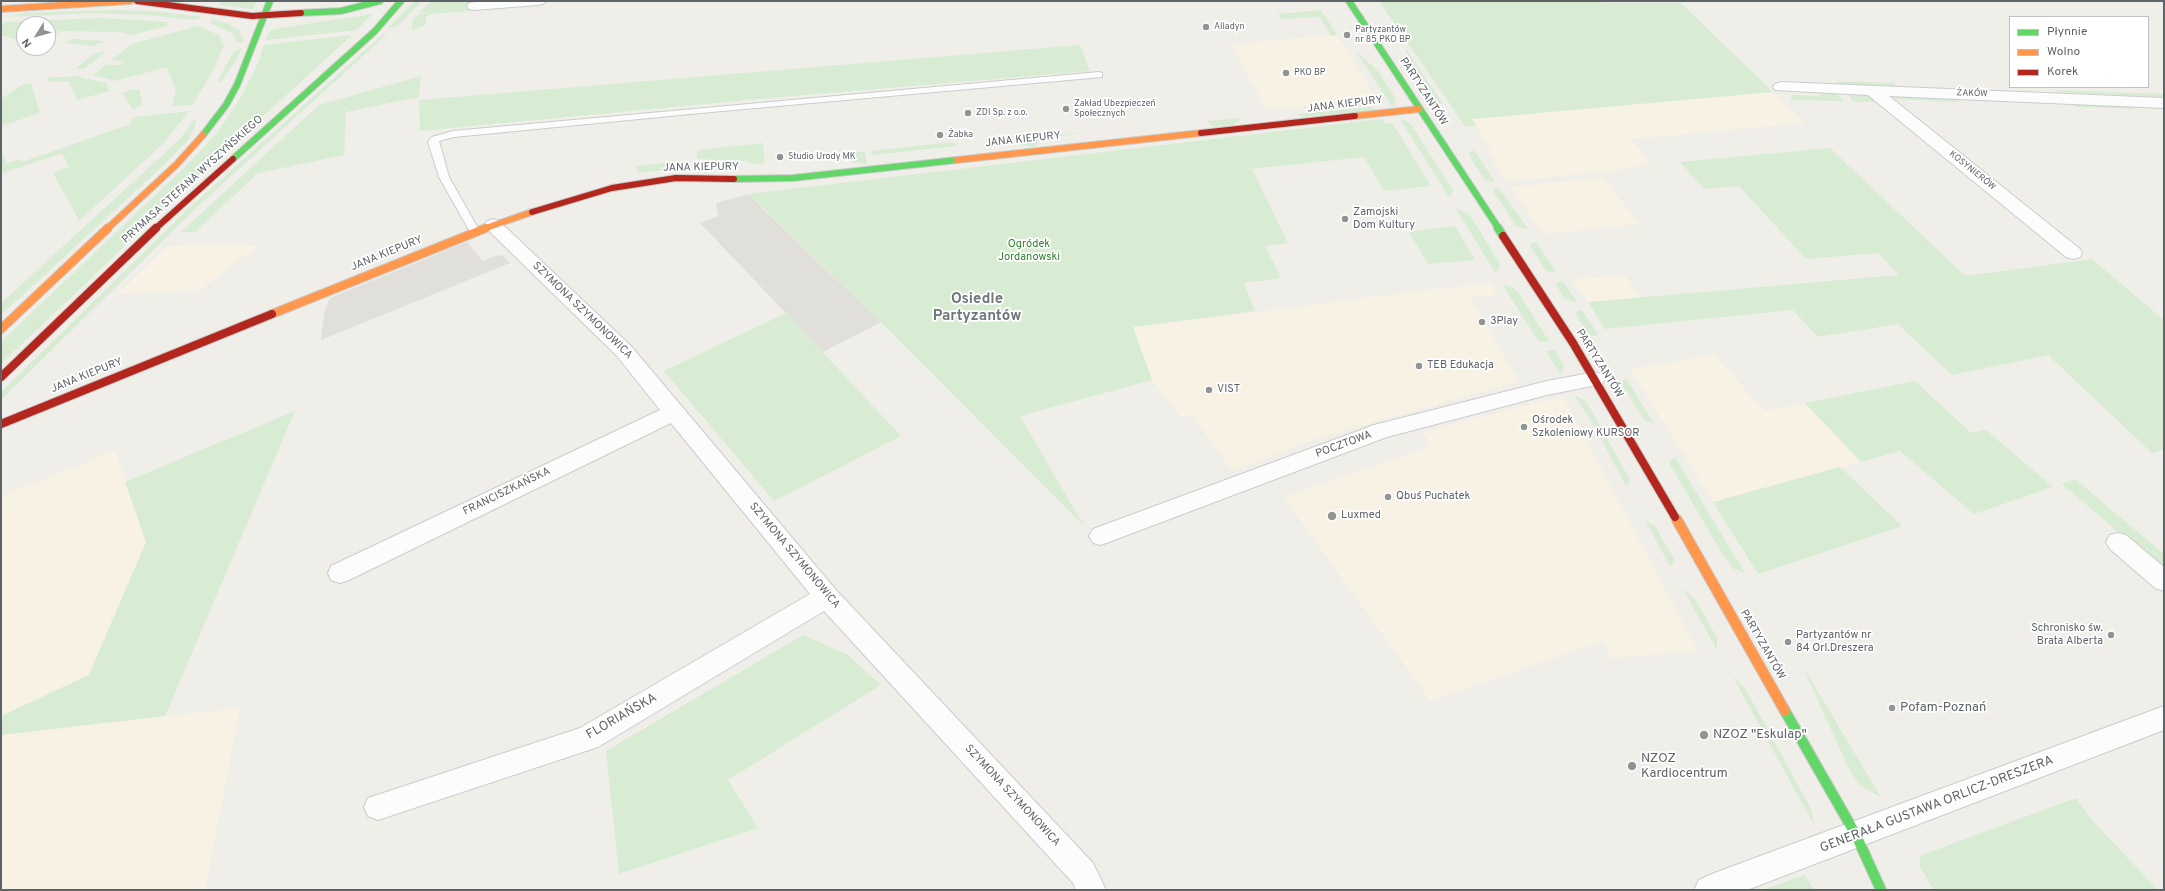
<!DOCTYPE html>
<html>
<head>
<meta charset="utf-8">
<style>
	body { margin:0 }
	#map { position:relative; width:2165px; height:891px; overflow:hidden; background:#efeee9; font-family:Overpass,sans-serif }
	canvas { display:block }
	.frame { position:absolute; inset:0; border:2px solid #5e6368; pointer-events:none }
	.legend { position:absolute; left:2009px; top:16px; width:140px; height:72px; box-sizing:border-box; background:#fff; border:1px solid #bfc1c3; margin:0; padding:5px 7px; list-style:none; font-size:12px; color:#5e6368 }
	.legend li { display:flex; align-items:center; gap:8px; height:20px }
	.legend b { width:20px; border:1px solid #bfc1c3 }
	.north { position:absolute; left:16px; top:16px; width:40px; height:40px; box-sizing:border-box; background:#fff; border:1px solid #bfc1c3; border-radius:50%; rotate:233deg; font-size:11px; font-weight:700; line-height:16px; text-align:center; color:#5e6368 }
	.north::after { content:''; display:block; margin:auto; width:14px; height:18px; background:#919495; clip-path:polygon(50% 0,100% 100%,50% 72%,0 100%) }
</style>
</head>
<body>
<div id="map">
<canvas width="2165" height="891"></canvas>
<div class="frame"></div>
<ul class="legend">
<li><b style="height:5px;background:#63d668"></b>Płynnie</li>
<li><b style="height:5px;background:#ff974d"></b>Wolno</li>
<li><b style="height:5px;background:#b3261e"></b>Korek</li>
</ul>
<div class="north">N</div>
</div>
<script>
const ctx = document.querySelector('canvas').getContext('2d');
ctx.lineJoin = 'round';
function fillPath(path, color) { ctx.fillStyle = color; ctx.fill(path, 'evenodd'); }
const poly = rows => new Path2D(rows.map(r => 'M' + r).join(''));
function stroke(path, color, width, dash) { ctx.strokeStyle = color; ctx.lineWidth = width; ctx.lineCap = dash ? 'butt' : 'round'; ctx.setLineDash(dash || []); ctx.stroke(path); }
function write(font, color, halo, rows, align = 'center') {
  ctx.font = font + ' Overpass,sans-serif'; ctx.lineWidth = 3.5; ctx.setLineDash([]); ctx.textBaseline = 'middle'; ctx.strokeStyle = halo; ctx.fillStyle = color; for (const [text, x, y, turn = 0] of rows) {
    ctx.save(); ctx.translate(x, y); ctx.rotate((+turn || 0) * Math.PI / 180); ctx.textAlign = isNaN(turn) ? turn : align; if (halo) ctx.strokeText(text, 0, 0); ctx.fillText(text, 0, 0); ctx.restore();
  }
}
const commercial = poly([
	[1337,35,1377,99,1267,110,1231,44],
	[1773,92,1805,123,1631,139,1651,164,1604,172,1506,181,1487,151,1492,151,1471,119],
	[1604,178,1639,224,1543,234,1510,187],
	[259,245,197,292,119,293,168,246],
	[1625,275,1641,298,1588,302,1572,279],
	[1491,284,1497,295,1470,297,1519,381,1312,440,1232,471,1192,415,1182,418,1152,380,1132,328,1428,290],
	[1714,355,1765,411,1805,403,1861,462,1713,502,1630,369],
	[1563,396,1698,651,1611,658,1603,641,1430,701,1284,497,1428,447,1427,439,1422,432],
	[115,450,146,542,88,675,1,716,1,497],
	[240,708,205,890,1,890,1,735]
]);
const industrial = poly([
	[749,194,763,209,881,322,823,352,700,223,718,216,716,203],
	[467,242,483,261,498,255,503,256,510,263,321,340,325,310,330,298]
]);
const green = poly([
	[221,1,256,1,254,8,251,9,219,5],
	[415,1,422,1,398,26,388,28],
	[431,1,474,1,470,11,431,14,426,17,426,25,412,30,412,21,418,15,430,12,419,13],
	[1379,1,1601,1,1603,3,1681,3,1773,92,1472,119,1476,126,1465,126],
	[109,10,152,11,203,17,193,20,148,15,91,13,8,17,21,13],
	[1321,10,1337,35,1331,36,1320,17,1282,19,1278,14],
	[373,14,356,30,266,40,269,32,274,29],
	[104,18,168,22,167,26,131,35,121,32,60,31,57,34,48,35,48,24,24,24,24,42,1,35,1,25,5,22],
	[212,19,227,23,239,30,244,42,237,42,232,33,211,23],
	[198,26,219,35,224,46,209,78,192,105,172,106,176,90,167,67,115,81,93,75,106,65,119,65,125,62,111,60,132,44],
	[383,34,387,34,196,208,1,400,1,392,189,208],
	[352,35,211,164,1,364,1,342,190,162,217,133,240,99,258,63,264,45],
	[72,39,103,41,103,42,93,46,65,43],
	[1080,45,1090,71,735,101,420,131,419,100],
	[242,48,236,61,220,82,217,82,234,51],
	[1405,50,1406,49,1443,104,1433,103,1420,84],
	[107,51,84,69,76,68,95,53],
	[1356,51,1378,71,1396,99,1395,103,1392,107],
	[75,76,107,83,109,91,77,100,69,81,48,82,47,78],
	[421,76,419,97,346,112,344,155,258,173,195,232,181,232,319,105],
	[1836,81,1894,83,1896,86,1838,84],
	[31,83,40,113,1,126,1,99,23,84],
	[131,90,140,90,142,104,135,109,132,108,122,93],
	[2055,90,2164,94,2164,97,2058,92],
	[1827,93,1838,94,1844,101,1790,100,1792,95,1818,96],
	[1848,94,1869,95,1879,102,1853,102],
	[1900,96,1956,99,1959,102,1894,99],
	[2072,104,2131,106,2134,109,2075,107],
	[1371,107,1376,110,1302,117,1296,114],
	[189,111,163,144,1,292,79,220,53,173,69,167,62,153,1,174,1,151,7,163,20,159,22,162,131,124,131,120,135,117],
	[196,117,195,127,188,140,166,163,1,315,1,303,180,139],
	[1239,118,1239,122,1233,125,1216,127,1211,125,1207,121],
	[1382,119,1385,123,1393,124,1431,186,1384,191,1364,157,1252,169,1288,243,1265,246,1281,278,1244,283,1255,311,1133,327,1152,380,1020,416,1084,526,881,322,749,194],
	[1400,119,1408,122,1412,126,1453,190,1451,196,1449,197],
	[1095,131,1038,139,1038,144,1033,147,1022,145,1017,139],
	[952,142,958,146,872,155,871,151],
	[763,143,765,163,753,164,746,161,697,159,697,150],
	[1830,148,1965,276,2092,259,2164,320,2164,449,2152,453,2048,355,1952,375,1898,324,1818,337,1793,310,1605,329,1588,302,1899,275,1878,253,1806,259,1739,186,1704,189,1680,162],
	[1474,150,1495,182,1485,180,1472,160,1469,153],
	[865,151,867,164,852,162,845,154],
	[685,161,684,168,637,173,637,166],
	[1496,188,1499,188,1528,229,1517,227,1493,191],
	[1456,209,1465,212,1471,217,1500,264,1498,270,1495,272],
	[1455,226,1475,260,1428,264,1409,232],
	[1533,242,1536,242,1557,273,1546,271,1530,246],
	[1559,281,1563,281,1577,302,1565,299,1556,285],
	[1502,284,1512,287,1518,292,1549,341,1539,342],
	[1582,310,1598,334,1597,335,1590,336,1576,315,1578,311],
	[786,313,901,436,774,501,664,371],
	[1555,350,1564,366,1561,375,1546,351],
	[1626,378,1654,424,1644,420,1621,383],
	[1915,381,1971,433,1986,430,2053,487,1974,514,1900,451,1861,462,1805,403],
	[1574,395,1584,400,1590,408,1630,480,1626,486,1591,420],
	[295,411,165,716,1,735,1,716,89,675,146,542,125,482],
	[1675,457,1745,573,1734,569,1722,553,1669,463],
	[1840,467,1902,526,1758,574,1713,502],
	[2075,479,2164,554,2164,571,2062,484],
	[1645,520,1655,526,1674,559,1672,565,1670,566],
	[1683,589,1696,600,1717,638,1717,650],
	[803,635,848,655,881,685,728,780,758,828,619,874,606,751],
	[1804,670,1805,670,1881,797,1861,786,1849,769],
	[1733,677,1745,688,1811,809,1814,825],
	[2076,798,2090,818,2158,890,1934,890,1920,867,1920,858,1922,855],
	[1805,875,1814,890,1762,890,1776,885]
]);
const lane = poly([
	[1099,72,1102,73,1102,77,711,112,454,137,439,141,449,177,480,232,475,235,470,232,439,177,428,142,432,137,453,131,1099,72]
]);
const street = poly([
	[545,1,543,4,538,5,474,10,469,9,467,6,469,3,482,1,545,1],
	[1781,82,2164,98,2164,108,1889,96,2080,249,2082,253,2080,257,2073,259,2066,257,1868,95,1775,90,1773,87,1775,84,1781,82],
	[493,219,499,221,631,346,836,590,1093,863,1106,890,1076,890,1073,883,824,611,598,747,378,820,368,816,364,807,368,798,580,728,810,594,671,423,349,580,340,583,331,580,328,573,331,566,660,410,617,356,487,229,484,225,487,221,493,219],
	[1595,372,1602,374,1605,379,1602,384,1547,395,1387,437,1101,545,1093,543,1089,536,1093,529,1374,425,1547,381,1595,372],
	[2118,533,2126,535,2164,567,2164,591,2155,588,2110,549,2106,542,2110,535,2118,533],
	[2164,706,2164,730,1747,890,1694,890,1699,880,1709,875,2164,706]
]);
const fastFar2 = poly([
	[1349,1,1499,229],
	[301,13,341,11,380,1],
	[203,135,226,105,237,85,270,1],
	[233,159,375,31,401,1],
	[734,179,793,178,957,160]
]);
const fastFar1 = poly([
	[1498,228,1503,236]
]);
const fast = poly([
	[1785,711,1856,835,1881,890]
]);
const slowFar2 = poly([
	[1,9,130,1],
	[1355,116,1419,109],
	[957,160,1201,133],
	[107,229,177,164,203,135],
	[483,229,532,212]
]);
const slowFar1 = poly([
	[272,314,486,228],
	[1,329,108,228],
	[1675,517,1677,521]
]);
const slow = poly([
	[1677,520,1785,711]
]);
const jamFar1 = poly([
	[137,1,252,16,301,13],
	[1201,133,1355,116],
	[532,212,612,188,676,178,734,179],
	[155,229,233,159]
]);
const jam = poly([
	[1503,236,1573,343,1675,517],
	[1,377,156,228],
	[1,424,272,314]
]);
const markers = [
	[1206,27,4,"#919495"],
	[1347,35,4,"#919495"],
	[1286,73,4,"#919495"],
	[1066,109,4,"#919495"],
	[968,113,4,"#919495"],
	[940,135,4,"#919495"],
	[780,157,4,"#919495"],
	[1345,219,4,"#919495"],
	[1482,322,4,"#919495"],
	[1419,366,4,"#919495"],
	[1209,390,4,"#919495"],
	[1524,427,4,"#919495"],
	[1388,497,4,"#919495"],
	[1332,516,5,"#919495"],
	[2111,635,4,"#919495"],
	[1788,642,4,"#919495"],
	[1892,708,4,"#919495"],
	[1704,735,5,"#919495"],
	[1632,766,5,"#919495"]
];
const farPoinames = [
	["Alladyn",1214,27],
	["Partyzantów",1355,30],
	["nr 85 PKO BP",1355,40],
	["PKO BP",1294,73],
	["Zakład Ubezpieczeń",1074,104],
	["Społecznych",1074,114],
	["ZDI Sp. z o.o.",976,113],
	["Żabka",948,135],
	["Studio Urody MK",788,157]
];
const farStreetnames = [
	["ŻAKÓW",1972,94,2],
	["KOSYNIERÓW",1972,171,39]
];
const streetNames = [
	["PARTYZANTÓW",1423,92,57],
	["JANA KIEPURY",1345,105,-7],
	["JANA KIEPURY",1023,140,-6],
	["JANA KIEPURY",701,168,-1],
	["PRYMASA STEFANA WYSZYŃSKIEGO",193,180,-42],
	["JANA KIEPURY",387,254,-22],
	["SZYMONA SZYMONOWICA",582,311,44],
	["PARTYZANTÓW",1599,364,58],
	["JANA KIEPURY",87,376,-22],
	["POCZTOWA",1344,445,-20],
	["FRANCISZKAŃSKA",507,492,-26],
	["SZYMONA SZYMONOWICA",794,556,50],
	["PARTYZANTÓW",1762,645,60],
	["SZYMONA SZYMONOWICA",1012,796,47]
];
const poiNames = [
	["Zamojski",1353,213],
	["Dom Kultury",1353,226],
	["3Play",1490,322],
	["TEB Edukacja",1427,366],
	["VIST",1217,390],
	["Ośrodek",1532,421],
	["Szkoleniowy KURSOR",1532,434],
	["Qbuś Puchatek",1396,497],
	["Luxmed",1341,516],
	["Schronisko św.",2103,629,"right"],
	["Brata Alberta",2103,642,"right"],
	["Partyzantów nr",1796,636],
	["84 Orl.Dreszera",1796,649]
];
const parkNames = [
	["Ogródek",1029,245],
	["Jordanowski",1029,258]
];
const nearPoinames = [
	["Pofam-Poznań",1900,708],
	["NZOZ \"Eskulap\"",1713,735],
	["NZOZ",1641,759],
	["Kardiocentrum",1641,774]
];
const nearStreetnames = [
	["FLORIAŃSKA",622,717,-30],
	["GENERAŁA GUSTAWA ORLICZ-DRESZERA",1937,805,-21]
];
const districtNames = [
	["Osiedle",977,300],
	["Partyzantów",977,317]
];
fillPath(commercial, '#f8f2e4');
fillPath(industrial, '#e0dfda');
fillPath(green, '#d8ecd4');
stroke(lane, '#ccc', 2);
stroke(street, '#ccc', 2);
stroke(fastFar2, '#cbcbca', 8);
stroke(fastFar1, '#cbcbca', 10);
stroke(fast, '#cbcbca', 12);
stroke(slowFar2, '#cbcbca', 8);
stroke(slowFar1, '#cbcbca', 10);
stroke(slow, '#cbcbca', 12);
stroke(jamFar1, '#cbcbca', 8);
stroke(jam, '#cbcbca', 10);
fillPath(lane, '#fdfcfc');
fillPath(street, '#fdfcfc');
stroke(fastFar2, '#63d668', 6);
stroke(fastFar1, '#63d668', 8);
stroke(fast, '#63d668', 10);
stroke(slowFar2, '#ff974d', 6);
stroke(slowFar1, '#ff974d', 8);
stroke(slow, '#ff974d', 10);
stroke(jamFar1, '#b3261e', 6);
stroke(jam, '#b3261e', 8);
for (const [x, y, r, color] of markers) { const dot = new Path2D(); dot.arc(x, y, r, 0, 2 * Math.PI); ctx.fillStyle = color; ctx.fill(dot); stroke(dot, '#fff', 1.5); }
write('9px', '#5e6368', '#fff', farPoinames, 'left');
write('9px', '#5e6368', '#fff', farStreetnames);
write('11px', '#5e6368', '#fff', streetNames);
write('11px', '#5e6368', '#fff', poiNames, 'left');
write('11px', '#318630', '#fff', parkNames);
write('13px', '#5e6368', '#fff', nearPoinames, 'left');
write('13px', '#5e6368', '#fff', nearStreetnames);
write('bold 15px', '#6f767a', '#fff', districtNames);
</script>
</body>
</html>
